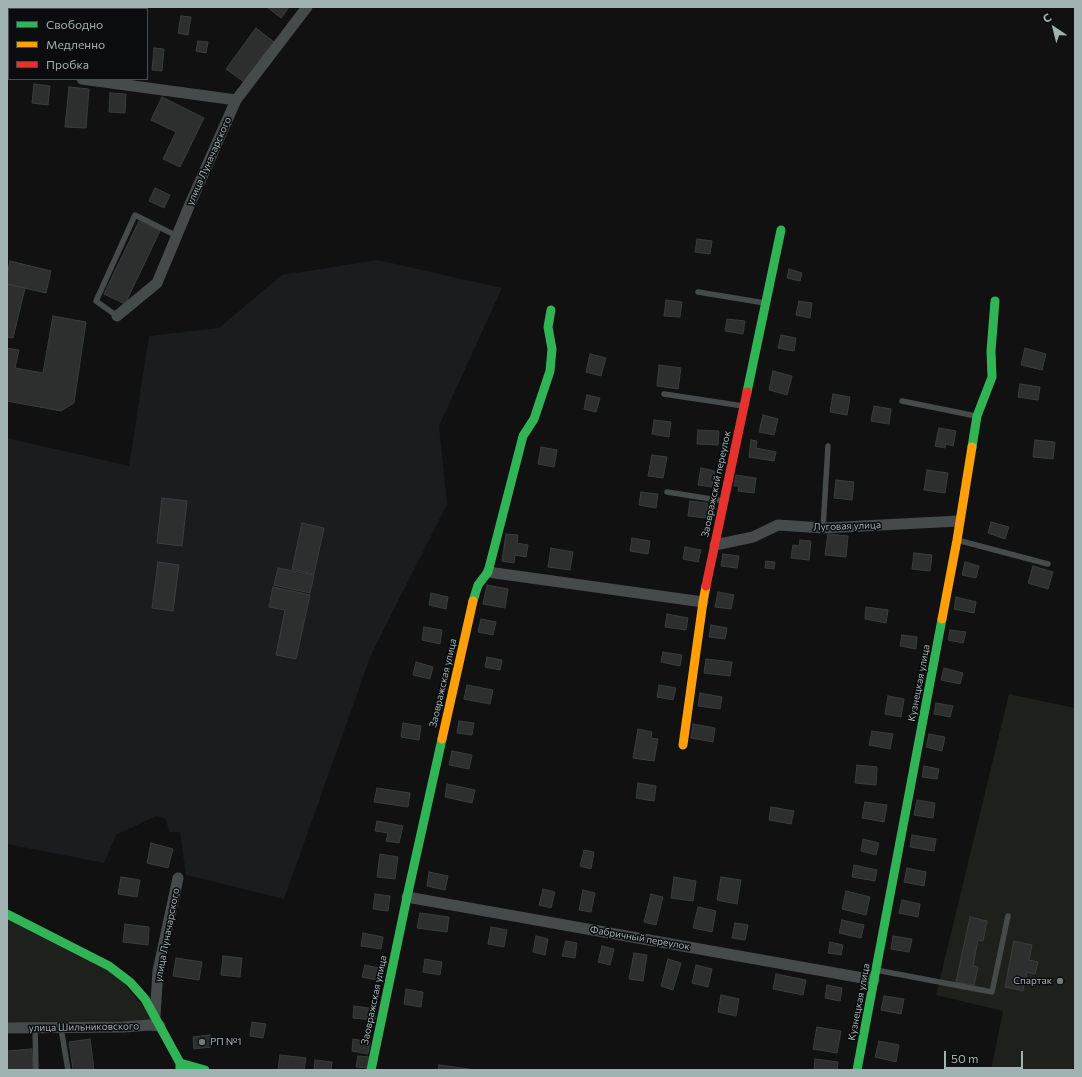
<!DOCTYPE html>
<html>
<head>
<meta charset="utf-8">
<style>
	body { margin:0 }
	#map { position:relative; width:1082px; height:1077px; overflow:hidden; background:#111; font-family:Commissioner,sans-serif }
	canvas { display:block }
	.frame { position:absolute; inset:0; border:8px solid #a1b2b3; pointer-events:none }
	.legend { position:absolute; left:8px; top:8px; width:140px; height:72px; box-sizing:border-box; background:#0b0c0d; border:1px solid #474e4f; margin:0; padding:5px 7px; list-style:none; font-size:12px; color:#a1b2b3 }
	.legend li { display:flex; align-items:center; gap:8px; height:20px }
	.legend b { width:20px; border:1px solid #474e4f }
	.north { position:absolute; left:1034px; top:8px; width:40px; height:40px; -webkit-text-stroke:3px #0b0c0d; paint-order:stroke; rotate:325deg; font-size:11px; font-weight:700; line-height:16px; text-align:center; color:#a1b2b3 }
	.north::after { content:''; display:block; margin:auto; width:14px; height:18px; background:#a1b2b3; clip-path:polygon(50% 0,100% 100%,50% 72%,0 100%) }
	.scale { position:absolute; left:944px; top:1051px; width:79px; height:18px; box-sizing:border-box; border:2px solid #a1b2b3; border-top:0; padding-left:5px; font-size:12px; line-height:14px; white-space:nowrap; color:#a1b2b3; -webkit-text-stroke:3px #0b0c0d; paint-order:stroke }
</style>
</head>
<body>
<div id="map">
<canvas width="1082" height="1077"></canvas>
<div class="frame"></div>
<ul class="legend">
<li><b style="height:5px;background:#30b455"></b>Свободно</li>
<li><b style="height:5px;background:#ff9f0a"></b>Медленно</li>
<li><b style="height:5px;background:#e5322d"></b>Пробка</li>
</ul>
<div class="north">С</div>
<div class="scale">50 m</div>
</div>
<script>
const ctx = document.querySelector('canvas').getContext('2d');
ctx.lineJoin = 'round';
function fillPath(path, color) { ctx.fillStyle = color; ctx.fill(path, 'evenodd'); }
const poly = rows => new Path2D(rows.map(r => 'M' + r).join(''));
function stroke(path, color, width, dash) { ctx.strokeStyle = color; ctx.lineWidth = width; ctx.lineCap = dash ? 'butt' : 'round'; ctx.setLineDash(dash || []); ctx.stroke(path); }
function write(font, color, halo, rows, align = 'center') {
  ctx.font = font + ' Commissioner,sans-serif'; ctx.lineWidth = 3; ctx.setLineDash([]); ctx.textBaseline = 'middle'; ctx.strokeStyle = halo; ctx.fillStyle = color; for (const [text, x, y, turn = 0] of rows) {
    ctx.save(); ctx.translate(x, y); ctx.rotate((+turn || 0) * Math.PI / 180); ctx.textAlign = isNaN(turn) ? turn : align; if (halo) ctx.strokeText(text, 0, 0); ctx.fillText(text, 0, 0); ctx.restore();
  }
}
const built = poly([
	[378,260,502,288,439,426,447,504,371,655,284,899,186,875,180,832,169,832,166,819,156,816,116,835,104,863,7,844,7,438,129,466,149,336,219,328,282,275]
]);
const green = poly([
	[1009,694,1075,708,1075,1070,991,1070,1003,1011,936,995],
	[7,914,109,966,160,1026,7,1028]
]);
const building = poly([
	[9,7,31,7,31,9,9,9,9,7],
	[115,7,136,7,136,9,114,9,115,7],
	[267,7,289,7,281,18,267,7],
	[181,16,191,17,188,35,178,33,181,16],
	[256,28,274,42,244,82,226,69,256,28],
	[198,41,208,42,206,53,196,51,198,41],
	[154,48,164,49,162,71,152,70,154,48],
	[34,84,50,86,48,105,32,103,34,84],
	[69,87,89,89,86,128,65,127,69,87],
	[110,93,126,94,125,113,109,112,110,93],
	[162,97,204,118,180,167,163,159,176,132,151,120,162,97],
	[155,188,170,195,164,208,149,201,155,188],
	[139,221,160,231,125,304,104,294,139,221],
	[697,239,712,241,710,254,695,252,697,239],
	[10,261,51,271,46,293,7,284,7,275,10,261],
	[789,269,802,273,800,281,787,278,789,269],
	[7,284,25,288,13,338,7,337,7,284],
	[666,300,682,302,680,317,664,316,666,300],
	[799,301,812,303,810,318,796,315,799,301],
	[53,316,86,322,74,403,61,411,7,401,7,348,19,350,15,368,43,373,53,316],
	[727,319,745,321,743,334,725,331,727,319],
	[781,335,796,338,794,351,778,348,781,335],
	[1025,348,1046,354,1042,370,1021,365,1025,348],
	[590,354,606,358,601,376,586,372,590,354],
	[659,365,681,368,678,389,657,386,659,365],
	[773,371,792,376,787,395,769,390,773,371],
	[1020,384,1040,387,1038,400,1018,397,1020,384],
	[833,394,850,397,847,415,830,412,833,394],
	[587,395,600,398,596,412,584,409,587,395],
	[874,406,891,409,889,424,871,421,874,406],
	[763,415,778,419,774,435,759,432,763,415],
	[654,420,671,422,669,437,652,434,654,420],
	[939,428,956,431,953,446,946,444,945,448,935,446,939,428],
	[698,430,719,431,718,445,697,444,698,430],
	[751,440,757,441,756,448,776,452,774,461,749,457,751,440],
	[1035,440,1055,442,1053,459,1033,457,1035,440],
	[541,447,557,450,554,467,538,464,541,447],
	[652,455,667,457,663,478,648,476,652,455],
	[701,468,715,471,712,487,698,485,701,468],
	[927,470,948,473,945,493,924,490,927,470],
	[736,475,756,478,754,493,738,491,739,486,734,486,736,475],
	[836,480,854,482,852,500,834,498,836,480],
	[641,492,658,494,656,508,639,505,641,492],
	[162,498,187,501,182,546,157,543,162,498],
	[690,501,708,503,706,518,688,516,690,501],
	[991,522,1009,527,1005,539,988,533,991,522],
	[302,523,324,528,314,574,292,569,302,523],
	[506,534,518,535,517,543,528,545,526,557,515,555,514,563,502,561,506,534],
	[828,534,848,536,846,557,825,555,828,534],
	[632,538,650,541,648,554,630,551,632,538],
	[800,540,811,541,809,560,791,558,793,545,799,546,800,540],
	[685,547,701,550,698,562,683,559,685,547],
	[551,548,573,552,570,570,548,567,551,548],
	[914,553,932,555,930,571,912,569,914,553],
	[723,554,739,556,737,568,721,566,723,554],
	[766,561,775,562,774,569,765,568,766,561],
	[158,562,179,565,173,611,152,608,158,562],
	[965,562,979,566,976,578,962,575,965,562],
	[1033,566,1053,572,1048,589,1028,583,1033,566],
	[278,568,314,575,310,593,274,585,278,568],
	[487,585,508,589,505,608,483,604,487,585],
	[273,587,310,595,296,659,276,655,285,610,269,607,273,587],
	[718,592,734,595,731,609,715,607,718,592],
	[431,593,448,597,446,609,429,605,431,593],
	[956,597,976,602,974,613,954,609,956,597],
	[866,607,888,610,886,623,865,619,866,607],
	[667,614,688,618,686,630,665,627,667,614],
	[481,619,496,622,493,635,478,632,481,619],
	[711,625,727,628,725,639,709,637,711,625],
	[424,627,442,630,440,644,422,640,424,627],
	[950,630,966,632,963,643,948,640,950,630],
	[902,635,917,637,916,649,900,646,902,635],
	[663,652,682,655,680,666,661,662,663,652],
	[487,657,502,660,500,670,485,667,487,657],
	[706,659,732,662,730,676,704,673,706,659],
	[416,662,433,667,430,679,413,675,416,662],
	[944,668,963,673,960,684,941,680,944,668],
	[467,685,493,690,490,704,464,699,467,685],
	[659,685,676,688,673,700,657,697,659,685],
	[700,693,722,697,720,709,698,706,700,693],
	[888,696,904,699,901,717,885,714,888,696],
	[936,703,953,706,950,717,934,714,936,703],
	[459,721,474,723,472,735,457,733,459,721],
	[403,723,421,726,419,740,401,737,403,723],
	[693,724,715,728,713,742,691,738,693,724],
	[638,729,652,732,651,738,658,739,654,761,633,758,638,729],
	[872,731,893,734,890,749,869,745,872,731],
	[929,734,945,737,942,751,926,747,929,734],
	[452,751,472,755,469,769,449,765,452,751],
	[857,765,877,767,876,785,855,783,857,765],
	[924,766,939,769,937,779,922,777,924,766],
	[638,783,656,786,654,801,636,798,638,783],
	[447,784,475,790,472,803,445,797,447,784],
	[377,788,410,793,408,807,374,802,377,788],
	[917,800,935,803,933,818,914,815,917,800],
	[865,802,887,805,884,822,862,818,865,802],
	[771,807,794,811,791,824,769,820,771,807],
	[377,821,403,826,399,843,386,841,388,833,375,831,377,821],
	[912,835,936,839,934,851,910,847,912,835],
	[863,839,879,843,876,855,861,851,863,839],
	[151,843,173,849,168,868,147,863,151,843],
	[584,850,594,852,591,869,580,866,584,850],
	[380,854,398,857,395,879,377,877,380,854],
	[854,865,877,870,875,881,852,877,854,865],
	[907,868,926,872,924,886,904,882,907,868],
	[429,872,448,876,445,890,427,886,429,872],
	[121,877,140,880,137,897,118,894,121,877],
	[674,877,696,881,693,901,671,898,674,877],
	[721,877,741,880,737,904,717,900,721,877],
	[543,889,555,892,551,908,539,905,543,889],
	[583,890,595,893,591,912,579,910,583,890],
	[846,891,870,897,866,915,842,909,846,891],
	[375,894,390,896,388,911,373,909,375,894],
	[651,894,663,897,656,925,644,922,651,894],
	[902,900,920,904,918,917,899,913,902,900],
	[698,907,716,911,712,932,693,928,698,907],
	[420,913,449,917,447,932,417,928,420,913],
	[970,917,987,921,983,941,978,940,973,966,978,967,974,985,956,982,970,917],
	[842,920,864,925,861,938,839,933,842,920],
	[735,923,748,925,745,940,732,938,735,923],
	[125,924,149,927,148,945,123,942,125,924],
	[491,927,507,930,504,947,488,944,491,927],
	[363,933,383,937,381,949,361,946,363,933],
	[536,936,548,939,545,955,533,952,536,936],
	[893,936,912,939,909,952,891,949,893,936],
	[566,941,577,943,575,958,562,956,566,941],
	[1014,941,1032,945,1029,960,1038,962,1035,974,1027,972,1023,991,1005,987,1014,941],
	[830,942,843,945,841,955,828,953,830,942],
	[602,946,614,949,610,965,598,962,602,946],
	[634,953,647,955,643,981,629,979,634,953],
	[223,956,242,958,240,977,221,975,223,956],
	[176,958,202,962,199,980,173,976,176,958],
	[425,959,442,962,440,975,423,972,425,959],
	[668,959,681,963,673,990,661,986,668,959],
	[365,965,384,969,382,981,362,977,365,965],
	[696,965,712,969,708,987,692,983,696,965],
	[776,974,806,980,803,995,773,989,776,974],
	[827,985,842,988,840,1001,825,998,827,985],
	[406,989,423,992,421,1007,404,1004,406,989],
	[721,995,739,999,736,1016,718,1012,721,995],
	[884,996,904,999,901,1014,881,1010,884,996],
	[354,1006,376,1009,375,1020,353,1018,354,1006],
	[252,1022,266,1024,263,1038,250,1036,252,1022],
	[817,1027,841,1031,837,1053,813,1049,817,1027],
	[210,1035,211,1047,194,1049,193,1037,210,1035],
	[90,1039,94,1070,73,1070,69,1042,90,1039],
	[353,1039,370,1042,368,1054,352,1051,353,1039],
	[879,1041,899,1045,896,1062,875,1057,879,1041],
	[32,1049,33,1070,7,1070,7,1051,32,1049],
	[280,1055,306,1058,304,1070,278,1070,280,1055],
	[358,1056,370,1057,368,1068,356,1067,358,1056],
	[815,1059,838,1062,837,1070,814,1070,815,1059],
	[315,1060,332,1062,331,1070,314,1070,315,1060],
	[439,1065,469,1069,469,1070,438,1070,439,1065]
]);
const lane = poly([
	[698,292,765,303],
	[117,316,96,301,135,215,177,236],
	[664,394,743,406],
	[902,401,976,416],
	[667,492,724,501],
	[823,528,828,446],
	[957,540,1048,564],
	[876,970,992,992,1008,916],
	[35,1028,36,1070],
	[61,1028,68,1070]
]);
const street = poly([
	[7,69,9,69],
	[82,79,236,100],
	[117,316,157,283,190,204,236,100,307,7],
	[715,545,753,537,778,525,823,528,959,521],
	[488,572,703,602],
	[407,897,874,980],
	[155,1016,158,971,178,878],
	[7,1028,124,1027,149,1025,160,1026]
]);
const fast = poly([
	[747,392,781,230],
	[972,447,977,416,992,377,991,351,995,301],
	[473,601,478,585,488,572,523,436,534,419,550,371,552,349,548,327,551,310],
	[7,914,109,966,130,982,145,999,180,1063,180,1070],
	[180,1063,205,1070],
	[371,1070,407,897,442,739],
	[857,1070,942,619]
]);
const slow = poly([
	[942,619,957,540,972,447],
	[442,739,473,601],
	[683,745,703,602,706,586]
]);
const jam = poly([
	[706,586,747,392]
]);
const markers = [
	[1060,981,4,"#6f7a7a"],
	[202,1042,4,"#6f7a7a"]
];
const streetNames = [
	["улица Луначарского",209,161,-66],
	["Заовражский переулок",716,484,-78],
	["Луговая улица",847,526,-2],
	["Заовражская улица",443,683,-77],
	["Кузнецкая улица",919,683,-79],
	["улица Луначарского",167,935,-79],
	["Фабричный переулок",640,938,10],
	["Заовражская улица",374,1000,-78],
	["Кузнецкая улица",859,1002,-79],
	["улица Шильниковского",84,1027,-1]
];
const poiNames = [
	["Спартак",1052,981],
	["РП №1",210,1042,"left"]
];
fillPath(built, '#1b1c1d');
fillPath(green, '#1e211b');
fillPath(building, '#2d2f2f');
stroke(building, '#393d3d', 1);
stroke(lane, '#454a4a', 5.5);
stroke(street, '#454a4a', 11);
stroke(fast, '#30b455', 9);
stroke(slow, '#ff9f0a', 9);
stroke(jam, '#e5322d', 9);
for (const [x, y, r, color] of markers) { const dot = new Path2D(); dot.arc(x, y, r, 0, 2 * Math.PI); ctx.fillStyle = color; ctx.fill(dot); stroke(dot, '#0b0c0d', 1.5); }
write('10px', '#a1b2b3', '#0b0c0d', streetNames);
write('10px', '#a1b2b3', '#0b0c0d', poiNames, 'right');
</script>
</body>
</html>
